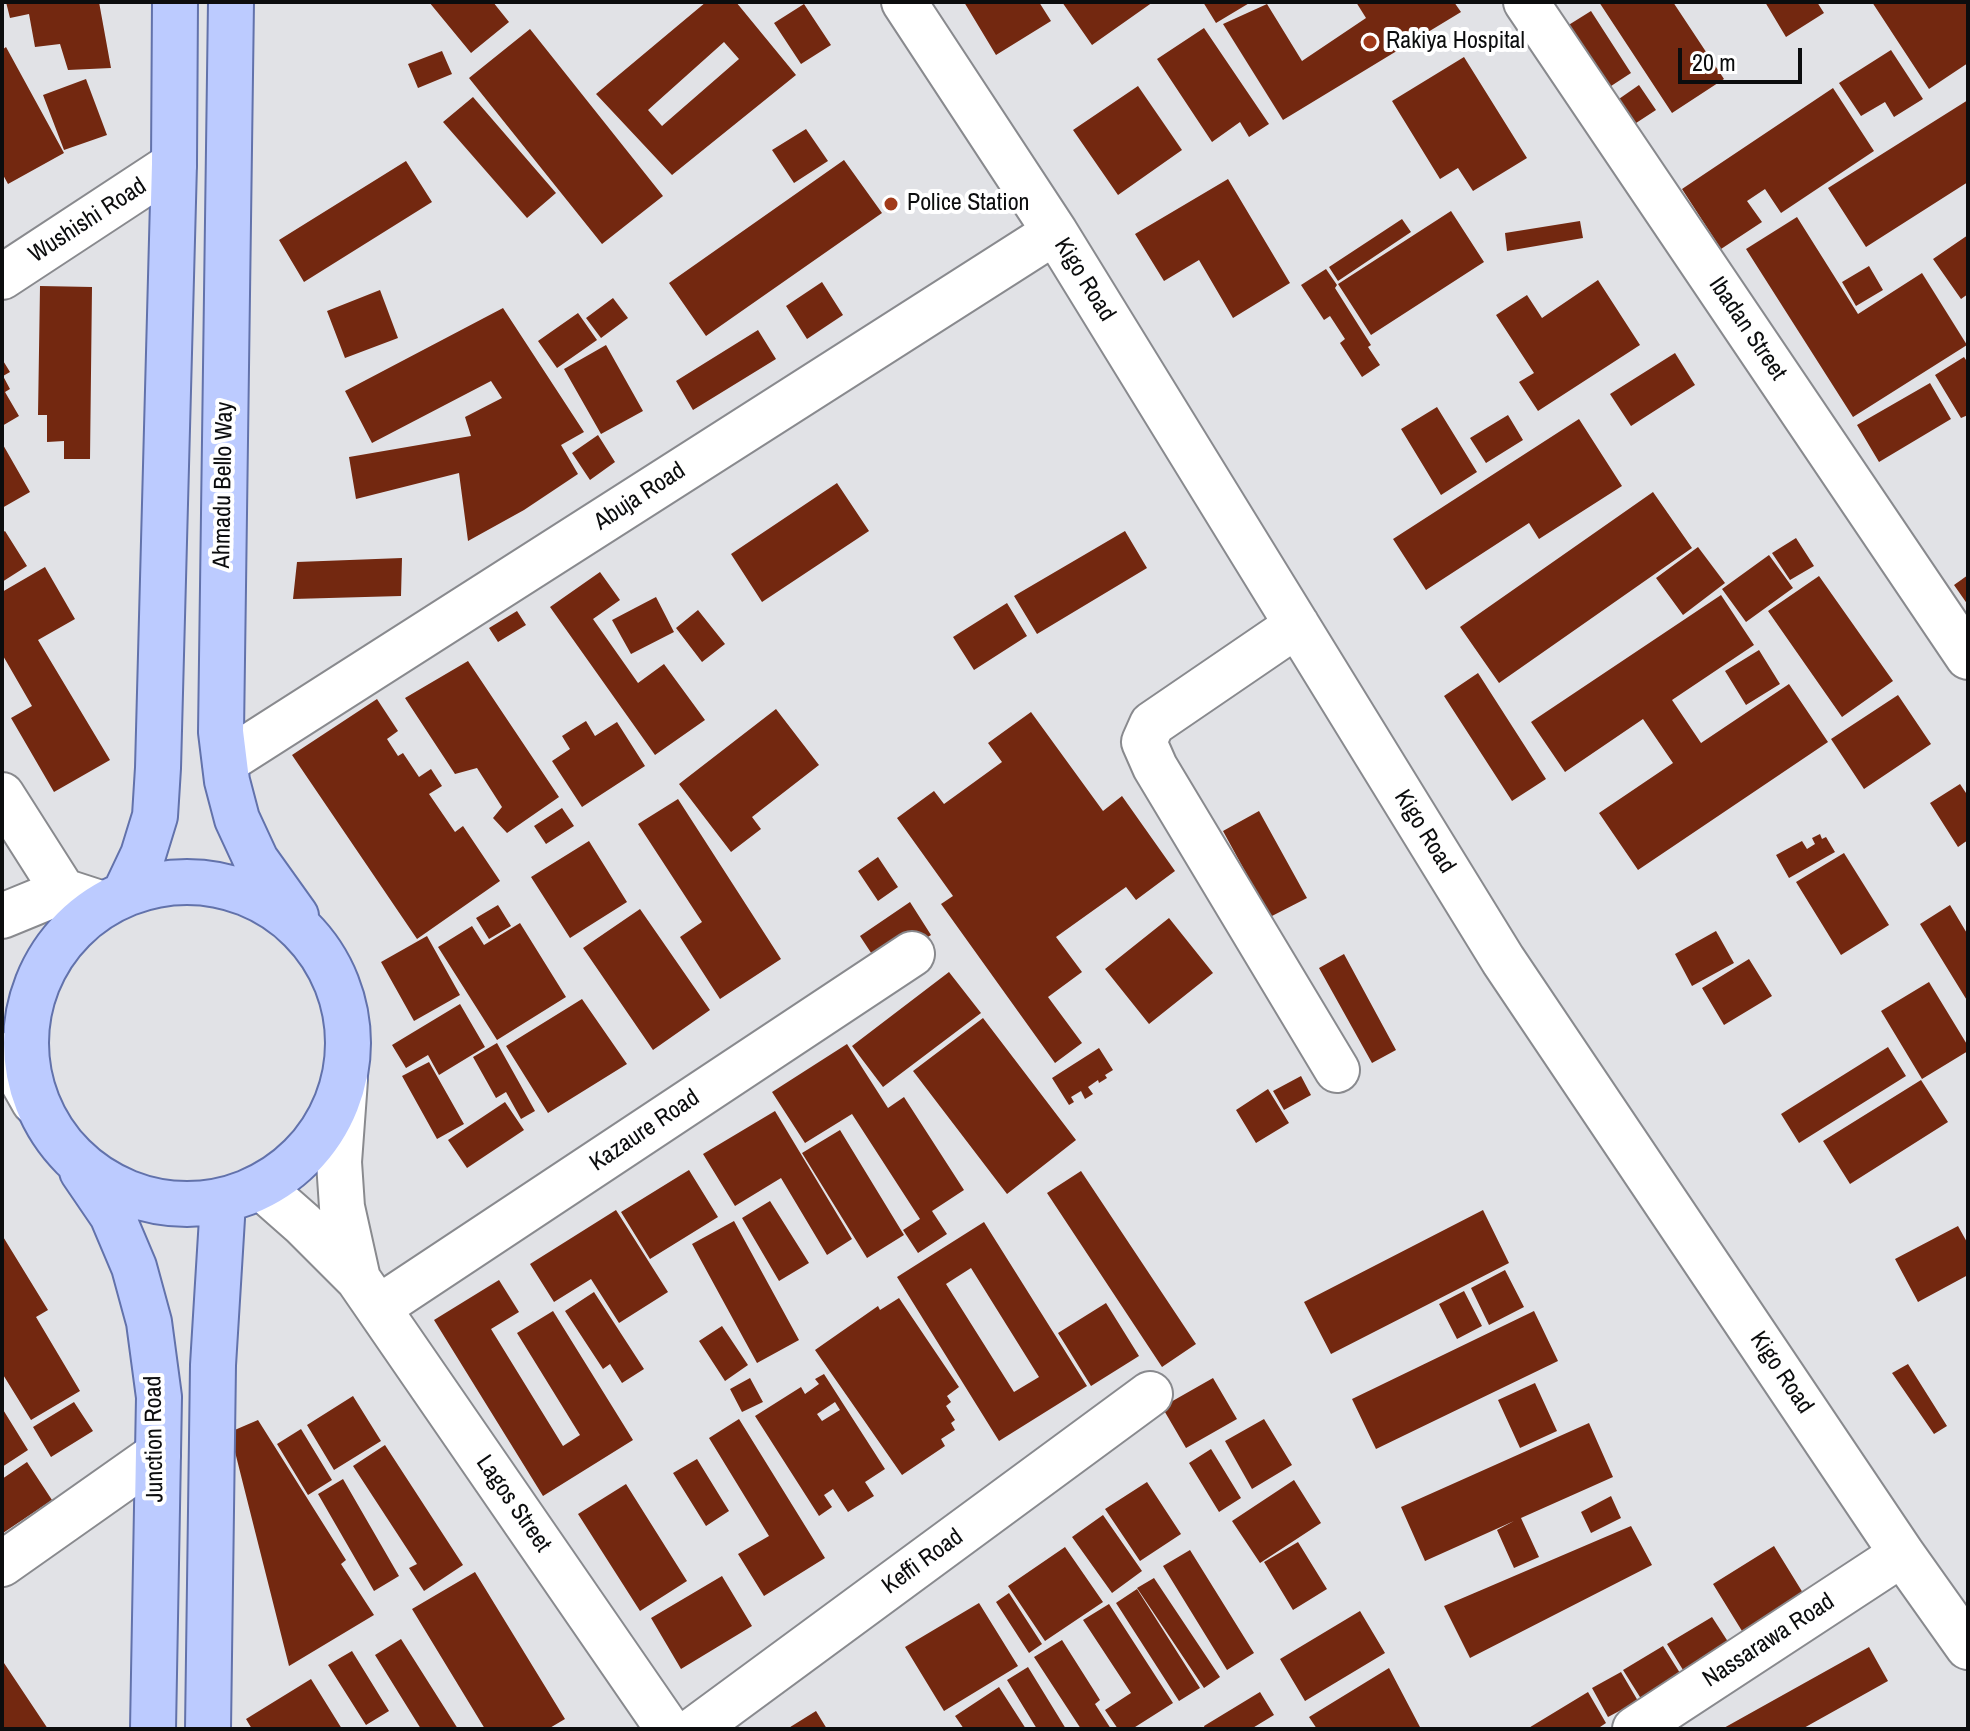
<!DOCTYPE html>
<html>
<head>
<meta charset="utf-8">
<style>
	body { margin:0 }
	#map { position:relative; width:1970px; height:1731px; overflow:hidden; background:#e1e2e6; font-family:"Archivo Narrow",sans-serif }
	canvas { display:block }
	.frame { position:absolute; inset:0; border:4px solid #0c0d0e; pointer-events:none }
	.scale { position:absolute; left:1678px; top:48px; width:124px; height:36px; box-sizing:border-box; border:4px solid #0c0d0e; border-top:0; padding-left:10px; font-size:24px; line-height:28px; white-space:nowrap; color:#0c0d0e; -webkit-text-stroke:6px #fff; paint-order:stroke }
</style>
</head>
<body>
<div id="map">
<canvas width="1970" height="1731"></canvas>
<div class="frame"></div>
<div class="scale">20 m</div>
</div>
<script>
const ctx = document.querySelector('canvas').getContext('2d');
ctx.lineJoin = 'round';
function fillPath(path, color) { ctx.fillStyle = color; ctx.fill(path, 'evenodd'); }
const poly = rows => new Path2D(rows.map(r => 'M' + r).join(''));
function stroke(path, color, width, dash) { ctx.strokeStyle = color; ctx.lineWidth = width; ctx.lineCap = dash ? 'butt' : 'round'; ctx.setLineDash(dash || []); ctx.stroke(path); }
function write(font, color, halo, rows, align = 'center') {
  ctx.font = font + ' "Archivo Narrow",sans-serif'; ctx.lineWidth = 8; ctx.setLineDash([]); ctx.textBaseline = 'middle'; ctx.strokeStyle = halo; ctx.fillStyle = color; for (const [text, x, y, turn = 0] of rows) {
    ctx.save(); ctx.translate(x, y); ctx.rotate((+turn || 0) * Math.PI / 180); ctx.textAlign = isNaN(turn) ? turn : align; if (halo) ctx.strokeText(text, 0, 0); ctx.fillText(text, 0, 0); ctx.restore();
  }
}
const building = poly([
	[6,2,99,2,111,68,68,70,60,44,35,47,29,14,10,18],
	[429,2,493,2,509,22,471,53],
	[706,2,736,2,796,75,672,175,596,94],
	[724,42,739,59,662,126,648,110],
	[964,2,1039,2,1051,21,996,55],
	[1062,2,1153,2,1092,45],
	[1203,2,1251,2,1216,23],
	[1356,2,1454,2,1461,12,1283,120,1223,24,1267,4,1302,61,1366,18],
	[1599,2,1673,2,1724,79,1672,113],
	[1765,2,1817,2,1824,13,1786,37],
	[1872,2,1968,2,1968,63,1929,89],
	[804,4,831,45,801,64,774,23],
	[1591,11,1631,73,1608,88,1567,26],
	[1204,28,1269,124,1249,137,1240,122,1212,142,1157,59],
	[530,29,663,196,602,244,469,78],
	[6,47,64,153,8,184,2,173,2,50],
	[1891,50,1923,99,1894,117,1885,102,1861,116,1839,83],
	[442,51,452,74,418,88,408,64],
	[1464,57,1527,158,1473,191,1458,168,1440,179,1392,101],
	[86,79,107,135,64,150,43,95],
	[1639,85,1656,110,1633,125,1616,101],
	[1138,86,1182,150,1118,195,1073,130],
	[1833,88,1874,151,1781,213,1765,189,1747,201,1762,222,1721,249,1682,189],
	[473,97,556,193,527,218,443,122],
	[1968,100,1968,182,1866,247,1828,188],
	[806,129,828,161,794,183,772,150],
	[844,160,882,213,706,336,669,283],
	[406,161,432,202,304,282,279,240],
	[1228,179,1290,283,1233,318,1199,260,1164,281,1135,234],
	[1451,211,1484,262,1371,335,1338,284],
	[1797,217,1858,314,1922,273,1967,345,1853,417,1746,249],
	[1402,219,1411,232,1338,281,1329,267],
	[1580,221,1583,238,1507,251,1505,233],
	[1968,235,1968,294,1961,299,1933,259],
	[1869,266,1883,290,1856,306,1842,282],
	[1326,269,1337,285,1335,288,1371,345,1368,347,1380,365,1362,377,1340,343,1345,339,1330,316,1324,320,1301,285],
	[1598,280,1640,345,1538,411,1519,382,1534,373,1496,315,1527,295,1542,318],
	[822,282,843,315,807,339,786,306],
	[40,286,92,287,90,459,64,459,64,441,47,442,47,415,38,415],
	[380,290,398,338,345,358,327,311],
	[613,298,628,318,601,338,586,318],
	[503,308,584,432,561,445,578,474,524,510,468,541,459,473,356,499,349,457,471,436,465,417,502,398,491,381,372,443,345,391],
	[578,313,597,340,557,368,538,341],
	[758,330,776,359,693,410,676,381],
	[606,345,643,411,601,434,564,369],
	[1675,353,1695,385,1631,426,1610,394],
	[1964,357,1968,363,1968,415,1961,418,1935,375],
	[2,359,10,372,3,376,10,389,5,392,19,416,2,426],
	[1930,383,1951,419,1879,462,1857,425],
	[1437,407,1477,472,1441,495,1401,429],
	[1508,415,1523,440,1486,463,1470,438],
	[1579,419,1622,486,1539,539,1529,523,1426,590,1393,539],
	[598,435,615,462,590,480,572,453],
	[2,443,30,492,2,508],
	[837,483,869,531,762,602,731,554],
	[1653,492,1692,548,1499,683,1460,627],
	[5,531,27,566,2,582,2,533],
	[1125,531,1147,568,1037,634,1014,596],
	[1796,538,1814,566,1790,580,1772,553],
	[1698,547,1725,583,1683,615,1656,578],
	[1769,555,1793,588,1746,622,1722,589],
	[402,558,401,596,293,599,297,562],
	[45,567,75,619,38,640,110,760,54,792,11,718,32,706,2,654,2,592],
	[600,572,620,600,593,619,638,683,664,664,705,720,655,755,550,607],
	[1968,575,1968,605,1954,585],
	[1819,576,1893,681,1842,717,1768,611],
	[1721,595,1754,645,1672,700,1701,743,1789,684,1828,742,1638,870,1599,813,1673,763,1643,719,1565,772,1531,722],
	[656,597,674,632,631,654,612,620],
	[1007,603,1027,636,974,670,953,637],
	[698,610,725,644,702,662,676,628],
	[517,611,526,625,498,642,489,628],
	[1759,650,1780,684,1746,705,1725,671],
	[468,661,559,797,507,833,493,818,502,807,477,768,455,774,405,698],
	[1478,673,1546,779,1512,801,1444,696],
	[1898,695,1931,744,1864,789,1831,739],
	[377,699,398,731,387,739,398,756,403,753,419,777,431,769,442,786,429,794,455,832,463,826,500,881,417,939,292,755],
	[776,709,819,765,752,817,761,829,731,852,679,784],
	[1031,712,1103,811,1122,796,1175,871,1136,900,1126,887,1056,937,1082,972,1048,997,1082,1043,1055,1063,941,904,953,896,897,818,934,791,944,804,1002,762,988,743],
	[586,721,595,736,617,722,645,766,582,807,552,761,570,749,562,736],
	[1960,784,1968,796,1968,840,1958,847,1930,803],
	[678,799,781,959,720,999,680,937,702,922,638,824],
	[562,808,574,826,546,844,534,826],
	[1259,811,1307,898,1270,917,1223,831],
	[1820,834,1822,839,1826,837,1835,852,1789,878,1776,855,1802,841,1807,849,1815,844,1812,838],
	[589,841,627,902,570,938,531,877],
	[1844,853,1889,925,1841,955,1796,882],
	[878,857,898,887,878,901,858,871],
	[910,902,931,935,881,968,860,936],
	[498,905,511,926,489,939,476,918],
	[1950,905,1968,935,1968,1002,1920,924],
	[640,909,710,1010,653,1050,583,948],
	[1169,918,1213,973,1149,1024,1105,969],
	[520,923,566,997,497,1040,438,947,472,926,484,945],
	[1716,931,1734,963,1692,986,1675,954],
	[427,936,460,995,414,1021,381,962],
	[1344,954,1396,1050,1372,1063,1319,968],
	[1749,959,1772,996,1724,1025,1702,988],
	[949,972,981,1013,883,1087,852,1046],
	[1929,982,1968,1046,1968,1051,1922,1079,1881,1011],
	[582,999,627,1064,548,1113,506,1046],
	[460,1004,485,1047,439,1075,428,1055,406,1068,392,1045],
	[983,1018,1076,1140,1007,1194,913,1071],
	[497,1043,535,1111,521,1119,506,1092,496,1098,473,1057],
	[847,1044,888,1108,904,1097,964,1190,932,1211,947,1234,918,1253,903,1230,920,1219,852,1114,805,1143,772,1092],
	[1888,1047,1906,1076,1799,1143,1781,1114],
	[1099,1048,1113,1070,1105,1075,1107,1078,1099,1083,1098,1080,1088,1087,1093,1094,1085,1099,1081,1091,1071,1097,1074,1102,1069,1105,1052,1078],
	[429,1062,464,1124,437,1139,402,1076],
	[1301,1076,1311,1095,1284,1110,1273,1091],
	[1921,1080,1948,1122,1850,1184,1823,1141],
	[1268,1089,1289,1123,1256,1143,1236,1110],
	[505,1102,524,1130,467,1168,448,1140],
	[775,1111,852,1239,827,1255,781,1178,735,1206,703,1154],
	[840,1130,904,1235,867,1258,802,1153],
	[689,1170,718,1217,650,1259,621,1212],
	[1081,1171,1196,1344,1162,1367,1047,1193],
	[770,1201,809,1263,779,1281,742,1218],
	[616,1210,668,1292,619,1323,591,1279,554,1302,530,1264],
	[1483,1210,1509,1263,1331,1354,1304,1302],
	[734,1221,799,1340,757,1363,692,1244],
	[984,1222,1087,1386,999,1441,897,1277],
	[971,1268,1039,1377,1014,1392,946,1284],
	[1958,1226,1968,1244,1968,1275,1918,1302,1895,1259],
	[2,1235,48,1310,36,1317,80,1391,31,1420,2,1373],
	[1505,1270,1524,1307,1489,1325,1471,1288],
	[499,1280,519,1312,491,1329,563,1446,580,1435,517,1333,553,1311,633,1440,543,1496,434,1320],
	[1464,1291,1482,1326,1457,1339,1439,1304],
	[594,1292,644,1369,622,1383,610,1364,603,1369,565,1311],
	[899,1298,959,1387,947,1396,951,1402,946,1406,955,1420,951,1423,955,1430,941,1439,945,1446,902,1475,815,1350,878,1306,880,1310],
	[1106,1303,1139,1356,1091,1386,1058,1333],
	[1534,1311,1558,1361,1376,1449,1352,1399],
	[722,1326,748,1365,725,1381,699,1341],
	[1908,1364,1947,1426,1934,1434,1892,1373],
	[824,1374,885,1469,865,1482,874,1496,848,1512,833,1489,824,1495,832,1507,819,1516,755,1416,801,1387,805,1394,819,1384,815,1379],
	[835,1402,840,1410,822,1421,817,1414],
	[750,1378,763,1402,742,1412,730,1389],
	[1213,1378,1237,1419,1186,1448,1162,1407],
	[1535,1383,1557,1431,1520,1448,1498,1400],
	[353,1396,381,1441,334,1470,307,1425],
	[74,1402,93,1431,51,1457,33,1427],
	[2,1408,28,1450,2,1467],
	[739,1419,825,1558,764,1596,738,1554,769,1536,709,1438],
	[1264,1419,1292,1465,1252,1489,1225,1441],
	[258,1420,346,1560,341,1564,374,1615,289,1666,230,1432],
	[1589,1423,1613,1477,1521,1518,1539,1557,1514,1568,1497,1530,1514,1521,1425,1561,1401,1507],
	[301,1429,332,1480,308,1495,277,1444],
	[385,1445,463,1565,424,1591,409,1568,417,1564,353,1466],
	[1211,1449,1241,1498,1219,1512,1189,1463],
	[697,1459,729,1511,706,1526,673,1473],
	[27,1462,52,1500,3,1533,2,1479],
	[343,1479,399,1576,374,1591,318,1494],
	[1294,1480,1321,1523,1260,1563,1232,1521],
	[1147,1482,1181,1534,1140,1561,1105,1509],
	[626,1484,687,1581,640,1611,578,1514],
	[1611,1496,1621,1518,1591,1533,1581,1512],
	[1103,1515,1142,1571,1112,1593,1072,1537],
	[1631,1526,1652,1565,1470,1658,1444,1606],
	[1298,1542,1327,1589,1293,1610,1264,1562],
	[1774,1546,1803,1593,1742,1631,1713,1584],
	[1065,1547,1103,1602,1045,1641,1008,1586],
	[1190,1550,1254,1653,1227,1670,1163,1566],
	[475,1572,565,1719,548,1729,485,1729,412,1609],
	[722,1576,752,1626,681,1669,651,1618],
	[1154,1578,1220,1677,1204,1688,1137,1588],
	[1137,1589,1200,1688,1179,1701,1116,1603],
	[1009,1593,1042,1644,1029,1653,996,1602],
	[979,1603,1018,1666,944,1711,905,1647],
	[1109,1604,1173,1703,1132,1729,1118,1729,1105,1710,1131,1693,1083,1620],
	[1360,1611,1385,1653,1305,1701,1280,1659],
	[1712,1617,1734,1651,1688,1678,1667,1644],
	[401,1639,458,1729,421,1729,375,1655],
	[1062,1640,1100,1700,1095,1704,1111,1729,1081,1729,1034,1657],
	[1663,1646,1685,1681,1645,1705,1623,1670],
	[1869,1647,1888,1681,1802,1729,1722,1729],
	[352,1651,389,1711,366,1725,328,1665],
	[2,1660,48,1729,2,1729],
	[1028,1667,1066,1729,1037,1729,1007,1680],
	[1389,1668,1421,1729,1317,1729,1309,1717],
	[1621,1672,1638,1701,1608,1717,1592,1688],
	[311,1679,342,1729,252,1729,246,1719],
	[999,1687,1026,1729,964,1729,955,1716],
	[1260,1692,1274,1715,1251,1729,1205,1729,1204,1726],
	[1588,1692,1606,1723,1597,1729,1527,1729],
	[816,1711,827,1729,787,1729]
]);
const minor = poly([
	[904,2,1055,232,1503,960,1902,1554,1968,1647],
	[1526,2,1968,657],
	[2,277,174,164],
	[1297,625,1152,724,1144,742,1155,767,1337,1070],
	[225,762,1055,232],
	[2,795,63,891],
	[63,891,103,904],
	[2,916,63,891],
	[2,1055,12,1063,34,1102],
	[345,1080,339,1162,342,1207,358,1279],
	[261,1187,303,1224,358,1279,668,1729],
	[378,1308,912,954],
	[2,1564,158,1454],
	[695,1729,1150,1394],
	[1635,1729,1902,1554]
]);
const major = poly([
	[231,2,221,732,227,781,237,819,256,860,296,916],
	'26 1043a161 161 0 1 1 322 0a161 161 0 1 1-322 0Z',
	[125,893,143,855,155,816,158,768,174,164,175,2],
	[82,1171,112,1215,134,1267,149,1322,159,1397,153,1729],
	[208,1729,213,1365,223,1202]
]);
const markers = [
	[1370,42,8,"#a13a19"],
	[891,204,8,"#a13a19"]
];
const poiNames = [
	["Rakiya Hospital",1386,42],
	["Police Station",907,204]
];
const streetNames = [
	["Wushishi Road",88,221,-33],
	["Kigo Road",1084,280,58],
	["Ibadan Street",1747,329,56],
	["Ahmadu Bello Way",224,485,-89],
	["Abuja Road",640,497,-33],
	["Kigo Road",1424,832,58],
	["Kazaure Road",645,1131,-34],
	["Kigo Road",1781,1373,56],
	["Junction Road",155,1439,-91],
	["Lagos Street",513,1504,55],
	["Keffi Road",923,1562,-36],
	["Nassarawa Road",1769,1641,-33]
];
fillPath(building, '#732810');
stroke(minor, '#898a8e', 48);
stroke(major, '#6272ab', 48);
stroke(minor, '#fff', 44);
stroke(major, '#bccbff', 44);
for (const [x, y, r, color] of markers) { const dot = new Path2D(); dot.arc(x, y, r, 0, 2 * Math.PI); ctx.fillStyle = color; ctx.fill(dot); stroke(dot, '#fff', 3); }
write('24px', '#0c0d0e', '#fff', poiNames, 'left');
write('24px', '#0c0d0e', '#fff', streetNames);
</script>
</body>
</html>
